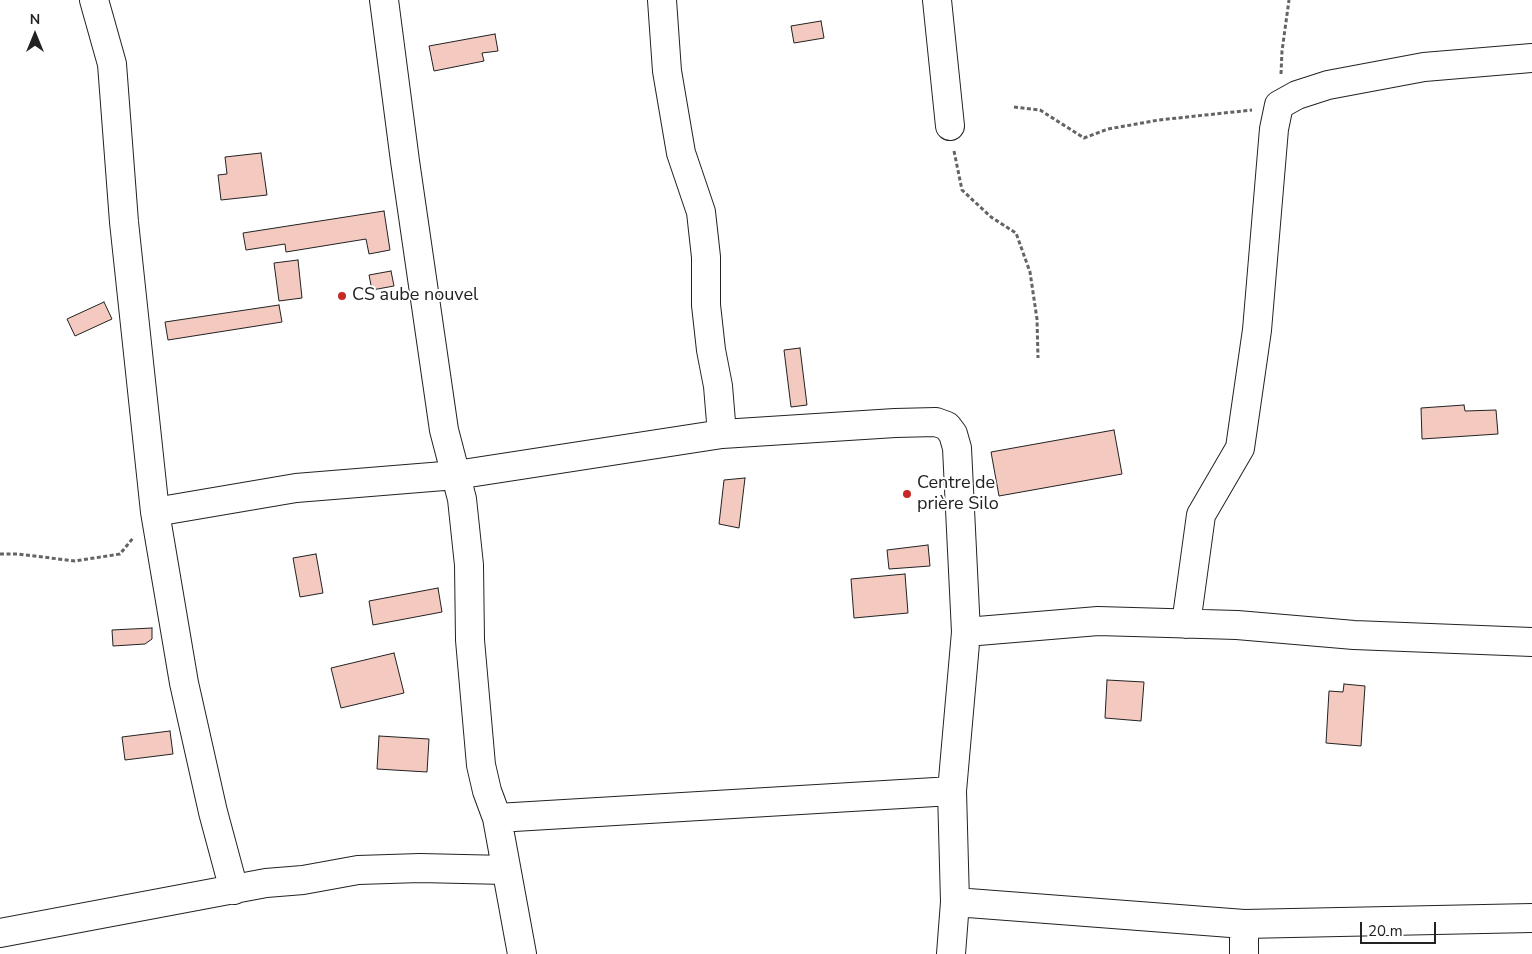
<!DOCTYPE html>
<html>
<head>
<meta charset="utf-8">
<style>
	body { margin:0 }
	#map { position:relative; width:1532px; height:954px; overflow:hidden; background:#fff; font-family:"Nunito Sans",sans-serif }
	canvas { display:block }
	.north { position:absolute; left:10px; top:10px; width:50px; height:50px; -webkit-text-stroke:4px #fff; paint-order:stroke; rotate:0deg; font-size:14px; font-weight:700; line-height:20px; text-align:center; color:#222 }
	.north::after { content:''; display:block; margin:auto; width:18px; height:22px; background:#222; clip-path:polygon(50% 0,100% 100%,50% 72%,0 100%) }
	.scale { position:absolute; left:1360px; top:922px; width:76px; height:22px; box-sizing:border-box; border:2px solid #222; border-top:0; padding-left:6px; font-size:15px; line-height:18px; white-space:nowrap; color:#222; -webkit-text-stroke:4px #fff; paint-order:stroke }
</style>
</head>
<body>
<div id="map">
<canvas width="1532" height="954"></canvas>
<div class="north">N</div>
<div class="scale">20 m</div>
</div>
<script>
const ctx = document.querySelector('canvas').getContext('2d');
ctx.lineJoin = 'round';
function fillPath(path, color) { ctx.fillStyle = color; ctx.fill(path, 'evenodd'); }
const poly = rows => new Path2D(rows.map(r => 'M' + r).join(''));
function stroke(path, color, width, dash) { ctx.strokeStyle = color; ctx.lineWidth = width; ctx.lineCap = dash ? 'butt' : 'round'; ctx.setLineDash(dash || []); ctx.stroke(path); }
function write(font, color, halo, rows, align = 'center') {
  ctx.font = font + ' "Nunito Sans",sans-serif'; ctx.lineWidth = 4; ctx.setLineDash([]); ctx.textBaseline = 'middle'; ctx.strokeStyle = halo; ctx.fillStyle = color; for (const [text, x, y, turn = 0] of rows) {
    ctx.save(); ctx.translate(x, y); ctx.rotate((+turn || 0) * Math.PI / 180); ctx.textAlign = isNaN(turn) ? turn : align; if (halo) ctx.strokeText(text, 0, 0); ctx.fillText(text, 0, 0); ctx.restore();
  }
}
const building = poly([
	[821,21,824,38,794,43,791,26,821,21],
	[495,34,498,51,482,53,484,61,434,71,429,46,495,34],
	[261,153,267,195,221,200,218,175,227,174,225,157,261,153],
	[384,211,390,250,369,254,366,239,286,252,285,244,246,250,243,233,384,211],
	[298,260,302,298,279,301,274,263,298,260],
	[391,271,394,286,372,290,369,275,391,271],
	[104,302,112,319,75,336,67,319,104,302],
	[279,305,282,322,168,340,165,322,279,305],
	[800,348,807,405,791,407,784,350,800,348],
	[1464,405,1465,411,1496,410,1498,434,1422,439,1421,408,1464,405],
	[1114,430,1122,474,999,496,991,452,1114,430],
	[745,478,739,528,719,524,724,480,745,478],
	[928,545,930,566,889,569,887,550,928,545],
	[316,554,323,593,300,597,293,558,316,554],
	[905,574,908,613,854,618,851,579,905,574],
	[438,588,442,612,373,625,369,601,438,588],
	[152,628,152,639,145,644,113,646,112,630,152,628],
	[394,653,404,693,341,708,331,668,394,653],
	[1107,680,1144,682,1141,721,1105,718,1107,680],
	[1344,684,1365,686,1361,746,1326,743,1329,691,1343,692,1344,684],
	[170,731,173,754,125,760,122,737,170,731],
	[379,736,429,739,427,772,377,769,379,736]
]);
const path = poly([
	[1281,74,1282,51,1289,0],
	[1014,107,1040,110,1084,138,1108,129,1159,120,1252,110],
	[954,151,962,190,991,217,1016,233,1030,272,1037,319,1038,358],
	[0,554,18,554,75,561,120,554,133,538]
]);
const minor = poly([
	[94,0,112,64,124,222,155,512,184,683,213,812,234,890],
	[384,0,405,161,444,430,462,499,469,565,470,640,481,765,487,791,497,818,522,954],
	[662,0,667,71,681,153,701,212,706,257,706,305,711,350,718,386,722,434],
	[937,0,950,126],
	[155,512,296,488,456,475,722,434,895,423,936,422,947,426,953,434,957,448,966,632,952,791,955,902,951,954],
	[1186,624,1201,515,1240,448,1257,330,1274,129,1279,105,1297,95,1328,85,1424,67,1532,58],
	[966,632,1098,621,1237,625,1354,635,1532,642],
	[497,818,952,791],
	[955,902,1244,924,1532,918],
	[1244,924,1244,954],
	[0,933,266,883,303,880,358,870,420,868,506,870]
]);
const markers = [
	[342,296,5,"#c62828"],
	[907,494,5,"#c62828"]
];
const poiNames = [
	["CS aube nouvel",352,296],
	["Centre de",917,484],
	["prière Silo",917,505]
];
fillPath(building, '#f3c9c0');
stroke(building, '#222', 1);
stroke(minor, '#222', 30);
stroke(path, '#646464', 3, [4, 2.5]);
stroke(minor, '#fff', 28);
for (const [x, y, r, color] of markers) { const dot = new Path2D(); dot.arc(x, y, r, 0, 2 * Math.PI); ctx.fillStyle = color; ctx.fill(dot); stroke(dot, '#fff', 2); }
write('18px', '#222', '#fff', poiNames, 'left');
</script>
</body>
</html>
